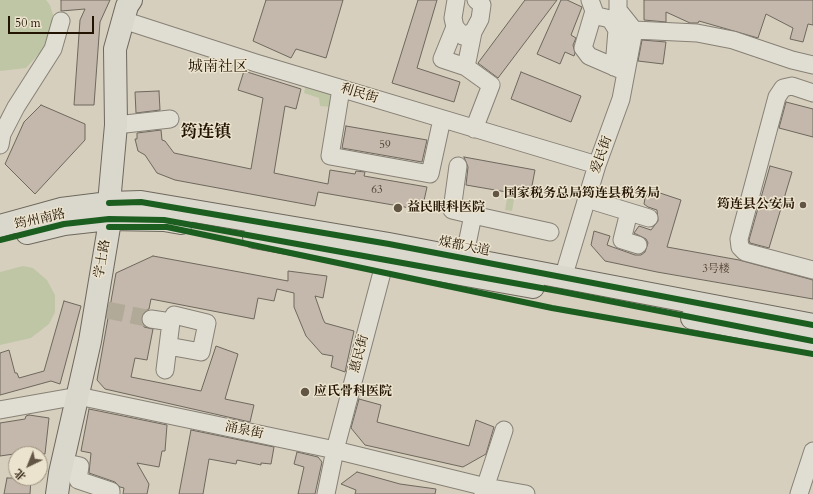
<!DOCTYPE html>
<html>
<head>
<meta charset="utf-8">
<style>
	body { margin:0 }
	#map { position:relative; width:813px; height:494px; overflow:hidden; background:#d6cfbe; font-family:Cardo,"Noto Serif SC",serif }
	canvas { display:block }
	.north { position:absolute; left:8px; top:446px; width:40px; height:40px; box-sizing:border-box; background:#ebe3ce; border:1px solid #9b907c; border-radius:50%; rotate:223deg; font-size:11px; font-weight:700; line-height:16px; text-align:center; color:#231402 }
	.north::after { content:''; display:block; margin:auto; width:14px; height:18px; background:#625544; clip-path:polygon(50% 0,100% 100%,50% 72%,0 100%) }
	.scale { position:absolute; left:8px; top:16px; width:86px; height:18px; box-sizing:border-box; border:2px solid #231402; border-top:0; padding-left:5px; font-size:12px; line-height:14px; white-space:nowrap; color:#231402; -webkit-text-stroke:3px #ebe3ce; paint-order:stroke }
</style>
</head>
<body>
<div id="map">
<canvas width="813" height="494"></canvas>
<div class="north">北</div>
<div class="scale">50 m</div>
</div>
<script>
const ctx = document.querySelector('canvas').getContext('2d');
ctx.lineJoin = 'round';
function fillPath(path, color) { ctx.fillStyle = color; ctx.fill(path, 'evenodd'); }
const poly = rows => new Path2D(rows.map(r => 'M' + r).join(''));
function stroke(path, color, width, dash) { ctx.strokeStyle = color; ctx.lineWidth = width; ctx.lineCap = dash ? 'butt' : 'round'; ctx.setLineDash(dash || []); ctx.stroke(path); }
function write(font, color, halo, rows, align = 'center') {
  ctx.font = font + ' Cardo,"Noto Serif SC",serif'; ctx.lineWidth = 3; ctx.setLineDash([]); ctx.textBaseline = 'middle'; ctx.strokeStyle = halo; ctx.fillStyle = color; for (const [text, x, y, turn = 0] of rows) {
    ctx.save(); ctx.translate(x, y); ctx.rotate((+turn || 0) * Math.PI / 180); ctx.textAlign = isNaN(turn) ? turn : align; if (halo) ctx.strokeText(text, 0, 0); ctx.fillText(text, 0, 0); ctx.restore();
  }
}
const green = poly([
	[0,0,46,0,50,5,53,15,53,22,47,45,26,68,0,71],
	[306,83,330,90,331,107,320,106,319,98,304,93],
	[508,192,515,194,512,211,505,210],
	[23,266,33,268,47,280,55,295,55,312,49,324,31,338,0,345,0,272]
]);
const building = poly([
	[61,0,110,0,100,22,94,105,74,105,80,20,85,9,61,11,61,0],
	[266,0,343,0,326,58,296,49,291,58,253,41,266,0],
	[418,0,437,0,417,68,460,82,454,102,392,83,418,0],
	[525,0,557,0,498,78,478,63,525,0],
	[561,0,567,0,582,7,571,35,576,38,573,45,575,53,574,56,565,52,560,64,537,54,561,0],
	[644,0,813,0,813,25,808,24,803,42,790,39,793,28,766,14,758,38,699,21,698,23,690,23,666,12,666,22,644,20,644,0],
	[642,40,666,42,663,64,638,61,642,40],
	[244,71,301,89,296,109,285,106,274,173,328,184,330,170,355,174,356,171,365,172,364,176,427,187,422,210,318,192,315,206,175,180,157,173,145,155,138,151,135,139,137,139,137,133,161,130,162,140,165,141,174,153,251,169,263,98,238,90,244,71],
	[521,72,581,96,571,122,511,99,521,72],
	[159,91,160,110,136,113,135,92,159,91],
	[786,102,813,109,813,137,779,128,786,102],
	[41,105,85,124,85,140,35,194,5,164,24,122,41,105],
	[346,126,427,140,422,162,342,148,346,126],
	[464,157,535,170,530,196,466,185,468,167,464,157],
	[770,166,792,172,769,248,750,243,749,240,770,166],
	[651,190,681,200,667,247,739,260,813,280,813,299,657,272,605,261,591,245,594,231,610,236,607,245,635,255,641,255,645,252,648,243,646,239,634,233,639,226,651,230,658,221,657,210,648,207,644,204,645,198,651,190],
	[153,256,288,281,288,271,327,276,323,298,315,296,323,319,325,323,354,331,345,372,331,367,333,356,322,354,306,336,294,307,294,293,277,289,274,301,258,298,254,319,151,299,149,309,143,312,141,317,144,327,153,329,147,360,135,358,131,377,201,391,216,346,238,354,225,399,254,405,250,422,105,389,97,380,116,273,153,256],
	[64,301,81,306,60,384,51,381,0,395,0,353,9,350,15,373,17,373,19,378,44,371,64,301],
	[359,399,381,405,377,422,469,446,476,420,494,427,486,454,463,467,365,445,351,428,359,399],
	[89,409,167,425,165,451,162,451,159,467,137,463,149,484,147,494,123,494,124,488,120,487,115,482,89,473,91,453,81,451,89,409],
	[29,415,49,418,45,454,14,454,0,456,0,423,25,419,26,416,29,415],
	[191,430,274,447,271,464,261,463,261,465,237,460,236,464,209,459,203,494,179,494,191,430],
	[297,452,318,457,322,462,315,494,298,494,304,467,294,464,297,452],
	[357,472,400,484,436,489,435,494,355,494,356,490,341,484,357,472],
	[7,478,31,478,30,494,4,494,7,478]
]);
const minorTunnel = poly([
	[107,310,151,319]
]);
const minor = poly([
	[456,0,453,18,455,27,463,36,473,32,480,19,482,5,476,0],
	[590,0,594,11,583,48,589,56,626,72],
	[618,0,618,10,634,30],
	[593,15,610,19,617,30,614,67],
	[123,20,256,63,597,165],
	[455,27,442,59,466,67,491,85,474,129],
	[634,30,697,33,733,40,792,60,813,65],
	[466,67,473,32],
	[341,89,330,156,430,174,442,119],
	[813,93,792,86,783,88,777,97,739,239,740,247,745,252,813,270],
	[116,125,170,119],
	[0,145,2,134,16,107,53,49,61,21],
	[458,166,452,210,473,215],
	[587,199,649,218],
	[629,212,622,240,638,245],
	[464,259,473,215,550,232],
	[563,278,597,165,621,99,634,30],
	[151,319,171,322,168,346,201,352,207,323,174,315,171,322],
	[165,370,168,346],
	[0,410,78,396,335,450,486,487,526,494],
	[62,462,80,466,78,480,111,491,111,494],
	[326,494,335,450,385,261],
	[483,494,504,430],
	[799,494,813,451]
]);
const major = poly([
	[0,226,61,209,109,203,141,202,389,244,813,325],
	[27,233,64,224,109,219,164,220,181,223],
	[254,237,533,287],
	[692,318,813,341],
	[57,494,60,473,90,341,109,227,109,203,116,125,115,49,127,6,131,0]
]);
const cycleway = poly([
	[109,203,141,202,389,244,813,325],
	[109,227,167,227,552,308,813,354],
	[0,240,64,224,109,219,164,220,558,291,813,341]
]);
const markers = [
	[496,194,4,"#625544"],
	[803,205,4,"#625544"],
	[398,208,5,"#625544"],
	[305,392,5,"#625544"]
];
const numberNames = [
	["59",385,145],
	["63",377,190],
	["3号楼",716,269]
];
const streetNames = [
	["利民街",359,94,17],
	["爱民街",602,155,-70],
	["筠州南路",40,220,-13],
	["煤都大道",464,247,11],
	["学士路",103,259,-80],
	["惠民街",360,354,-75],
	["涌泉街",244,431,12]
];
const poiNames = [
	["国家税务总局筠连县税务局",504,194],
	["筠连县公安局",795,205,"right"],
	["益民眼科医院",407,208],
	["应氏骨科医院",314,392]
];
const quarterNames = [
	["城南社区",218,68]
];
const districtNames = [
	["筠连镇",206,133]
];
fillPath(green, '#bfc6a5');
fillPath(building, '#c4b7ab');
stroke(building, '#6e685d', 1);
stroke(minorTunnel, '#b2aa98', 17, [17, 8]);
stroke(minor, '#878175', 19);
stroke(major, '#6e685d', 24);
stroke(minor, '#e0ddd3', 17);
stroke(major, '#dad7cc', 22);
stroke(cycleway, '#1b5e20', 6);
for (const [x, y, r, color] of markers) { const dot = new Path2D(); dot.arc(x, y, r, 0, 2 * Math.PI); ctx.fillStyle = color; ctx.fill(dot); stroke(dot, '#ebe3ce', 1.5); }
write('11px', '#4c3e2d', null, numberNames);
write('13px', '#231402', '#ebe3ce', streetNames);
write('bold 13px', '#231402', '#ebe3ce', poiNames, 'left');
write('15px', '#231402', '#ebe3ce', quarterNames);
write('bold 17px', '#231402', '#ebe3ce', districtNames);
</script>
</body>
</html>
